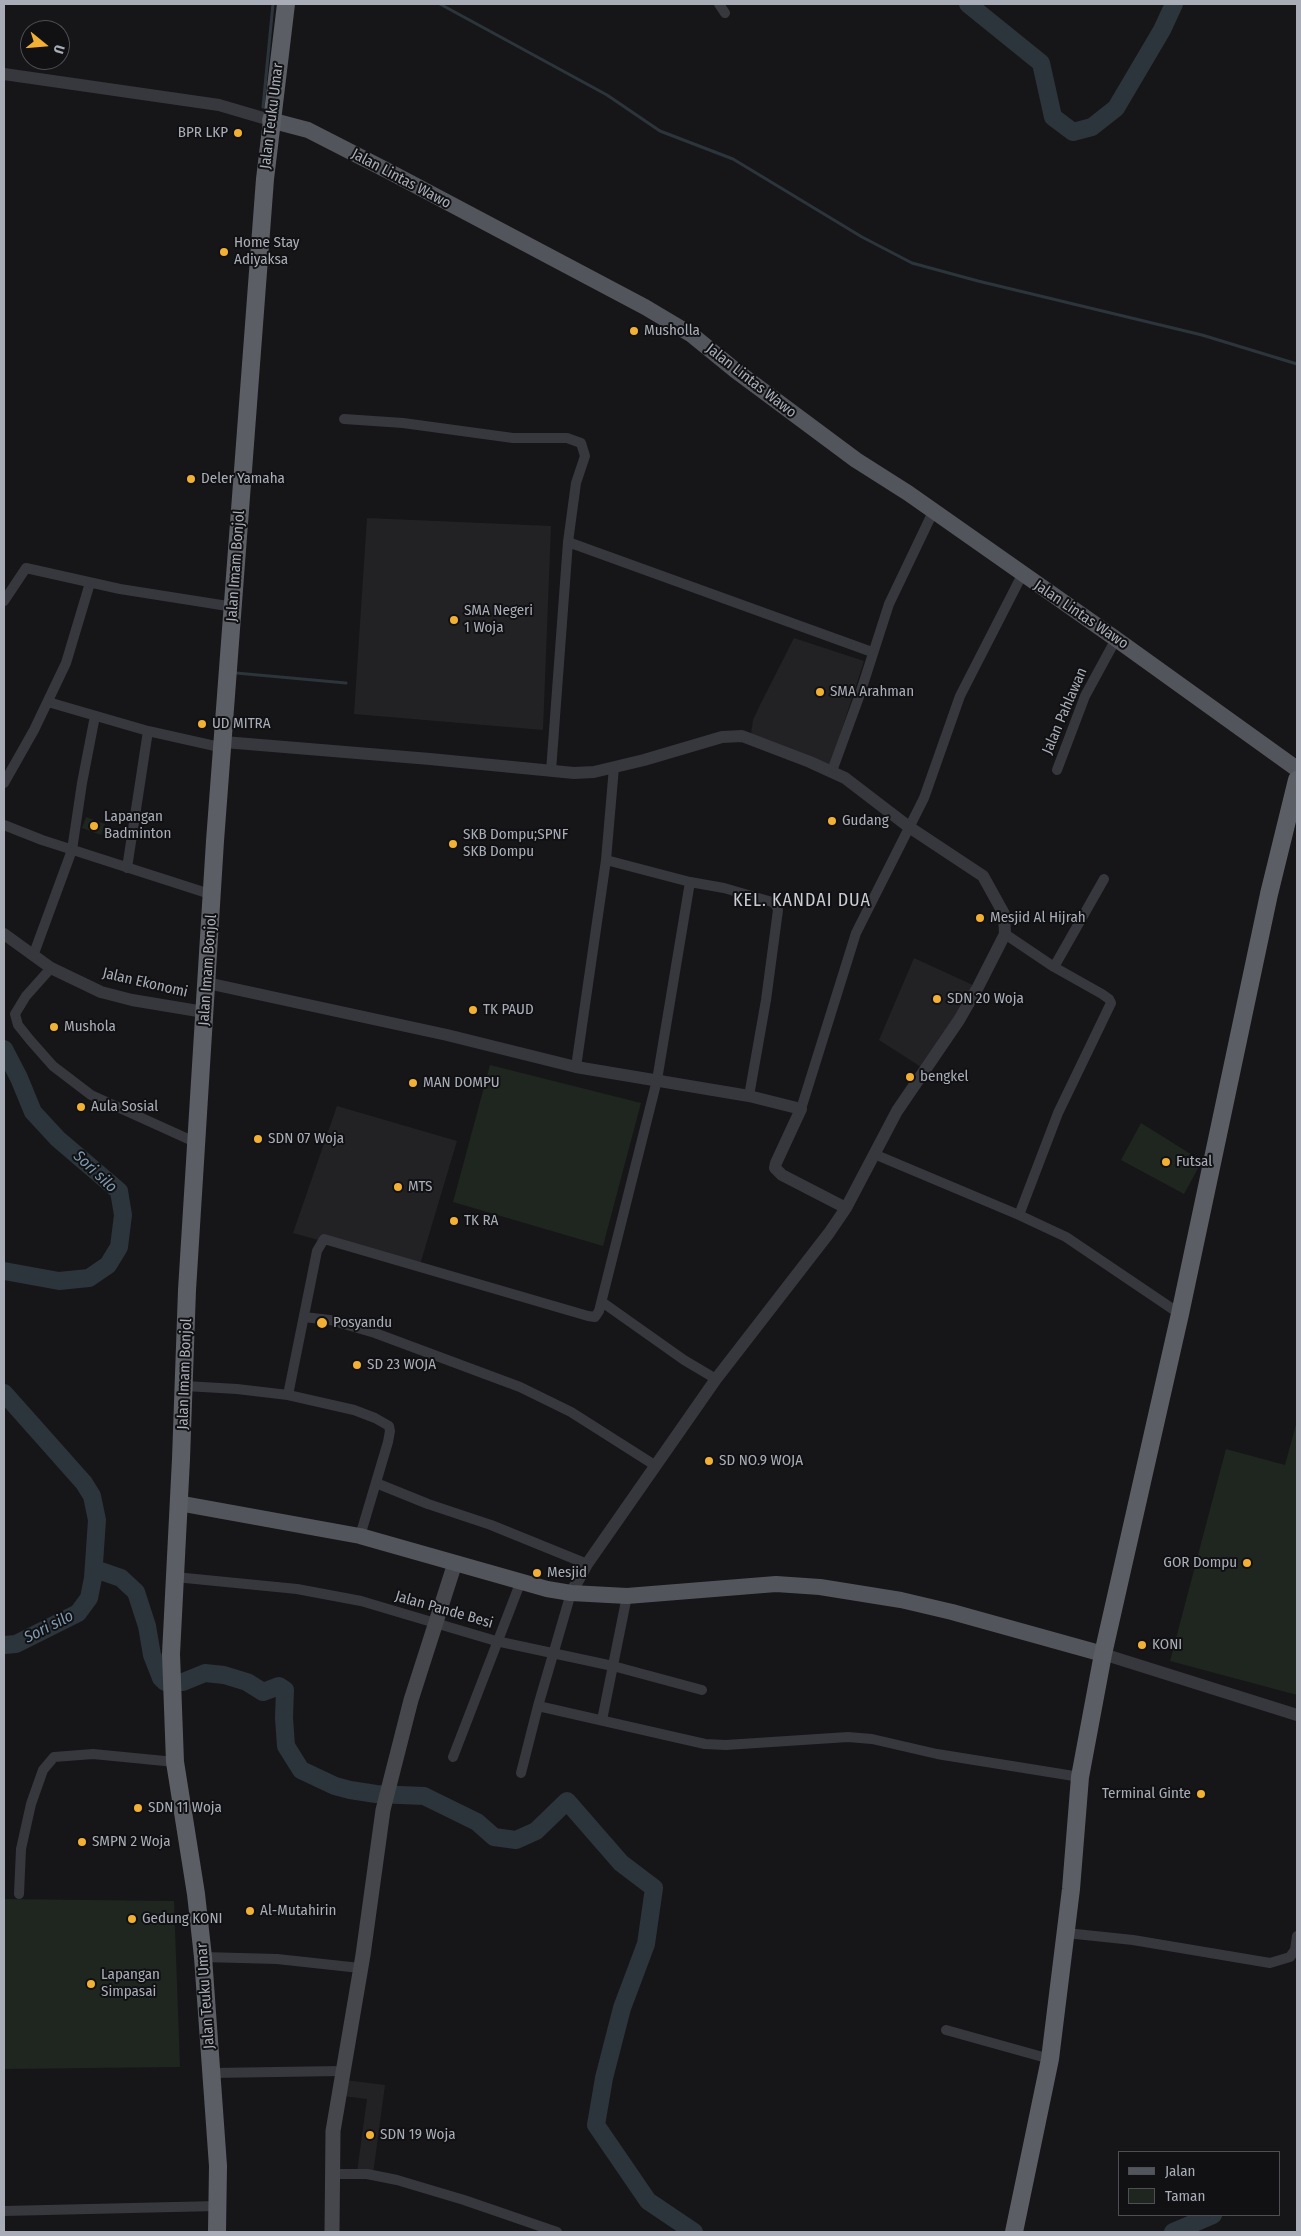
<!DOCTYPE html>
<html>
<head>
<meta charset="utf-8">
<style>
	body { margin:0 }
	#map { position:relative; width:1301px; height:2236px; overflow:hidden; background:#161618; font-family:"Fira Sans Condensed",sans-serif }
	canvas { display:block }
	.frame { position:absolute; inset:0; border:5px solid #a8adb8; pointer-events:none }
	.legend { position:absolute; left:1118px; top:2151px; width:162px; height:65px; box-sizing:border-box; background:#111113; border:1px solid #4d4f55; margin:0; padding:6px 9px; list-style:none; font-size:15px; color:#a8adb8 }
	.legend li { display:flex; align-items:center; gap:10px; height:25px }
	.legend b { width:25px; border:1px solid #4d4f55 }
	.north { position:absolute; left:20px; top:20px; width:50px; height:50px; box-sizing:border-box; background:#111113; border:1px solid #4d4f55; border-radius:50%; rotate:107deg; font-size:14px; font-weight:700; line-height:20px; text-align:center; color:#a8adb8 }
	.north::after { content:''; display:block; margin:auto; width:18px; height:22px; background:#f2b134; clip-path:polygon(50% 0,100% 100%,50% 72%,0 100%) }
</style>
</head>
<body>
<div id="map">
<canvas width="1301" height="2236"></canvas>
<div class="frame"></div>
<ul class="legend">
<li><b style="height:6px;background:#53555c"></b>Jalan</li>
<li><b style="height:14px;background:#1e261f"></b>Taman</li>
</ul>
<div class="north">U</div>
</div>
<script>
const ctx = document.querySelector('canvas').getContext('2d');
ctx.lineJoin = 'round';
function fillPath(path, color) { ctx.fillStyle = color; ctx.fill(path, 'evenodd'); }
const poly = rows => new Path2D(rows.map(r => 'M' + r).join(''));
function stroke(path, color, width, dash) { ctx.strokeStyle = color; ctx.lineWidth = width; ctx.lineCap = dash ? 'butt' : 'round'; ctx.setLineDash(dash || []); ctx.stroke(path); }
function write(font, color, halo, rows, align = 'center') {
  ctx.font = font + ' "Fira Sans Condensed",sans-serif'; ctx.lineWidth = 4; ctx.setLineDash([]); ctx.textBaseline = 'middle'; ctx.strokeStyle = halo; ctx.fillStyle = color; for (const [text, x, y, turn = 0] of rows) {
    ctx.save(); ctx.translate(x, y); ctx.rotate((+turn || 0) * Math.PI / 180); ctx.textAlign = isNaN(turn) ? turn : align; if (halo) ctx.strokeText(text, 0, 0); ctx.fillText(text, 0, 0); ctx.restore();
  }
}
const built = poly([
	[367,518,551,526,543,730,354,714],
	[794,638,864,661,830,766,751,734,753,720,760,705],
	[914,958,975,986,921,1067,879,1040],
	[337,1106,457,1141,419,1268,293,1233],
	[345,2080,385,2085,373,2174,357,2172,367,2099,343,2096]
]);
const green = poly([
	[86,817,105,824,101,835,82,828],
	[490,1065,641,1103,603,1246,453,1202],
	[1141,1123,1202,1161,1184,1194,1121,1160],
	[1297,1421,1297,1695,1170,1661,1226,1449,1285,1465],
	[4,1899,174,1901,180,2067,4,2069]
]);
const stream = poly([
	[440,4,607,95,660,131,733,159,862,237,912,263,978,281,1202,335,1297,364],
	[263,107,273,4],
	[236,673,346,683]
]);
const river = poly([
	[968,4,1041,63,1053,117,1073,132,1092,127,1116,108,1162,30,1174,4],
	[4,1049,19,1078,33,1112,58,1139,119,1191,123,1215,119,1247,108,1265,89,1278,59,1281,4,1271],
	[4,1393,84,1483,92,1496,97,1520,93,1578,89,1598,78,1613,16,1644,4,1645],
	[95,1569,121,1578,136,1592,147,1626,152,1655,161,1678,165,1682,183,1682,205,1673,224,1675,247,1682,263,1692,279,1686,285,1690,284,1718,286,1746,301,1770,335,1786,350,1790,376,1794,424,1796,477,1822,494,1837,516,1840,536,1831,567,1801,621,1863,654,1888,646,1944,622,2008,604,2078,596,2125,648,2201,694,2232],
	[1173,2232,1213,2215]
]);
const minor = poly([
	[719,4,725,13],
	[344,419,403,423,513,438,567,438,581,443,585,456,576,483,568,542,551,771],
	[568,542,872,652],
	[4,601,26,568,120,589,234,607],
	[48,702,148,731,224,748],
	[1057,770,1085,696,1116,639],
	[832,771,859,697,889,604,933,512],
	[4,783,34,730,66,663,90,583],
	[4,825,42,840,213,895],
	[127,868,148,731],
	[690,882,724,888,772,902,776,905,778,910,766,1000,749,1096],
	[1005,934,1054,967,1102,994,1109,999,1111,1003,1058,1113,1019,1215,1066,1237,1180,1314],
	[33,956,72,850,82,783,95,716],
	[1054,967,1104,879],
	[51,968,26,996,15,1014,18,1025,30,1040,53,1066,91,1095,197,1143],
	[576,1067,606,860,614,767],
	[801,1109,856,933,924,798,960,696,1022,575],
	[874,1154,1019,1215],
	[602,1302,684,1360,716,1379],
	[304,1317,330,1320,375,1333,520,1387,571,1412,656,1466],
	[185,1386,237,1389,288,1395,354,1410,375,1418,389,1426,390,1431,388,1442,360,1536],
	[288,1395,317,1251,324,1239,588,1316,595,1317,599,1311,657,1080,690,882,606,860],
	[376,1483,428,1504,491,1525,587,1564],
	[175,1577,297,1589,361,1601,496,1641,613,1666,702,1690],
	[571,1593,538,1706,705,1744,726,1745,848,1737,872,1739,937,1754,1080,1777],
	[602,1720,627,1596],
	[453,1757,521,1581],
	[521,1773,538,1706],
	[19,1894,21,1849,31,1804,43,1770,54,1757,93,1754,175,1762],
	[1066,1933,1133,1940,1270,1963,1290,1957,1295,1950,1297,1936],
	[203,1957,277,1959,360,1968],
	[946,2030,1050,2059],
	[212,2073,341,2071],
	[331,2174,367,2174,397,2180,464,2200,557,2232],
	[4,2211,217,2206]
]);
const tertiary = poly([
	[4,74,219,105,270,120],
	[224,742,430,759,574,773,594,772,644,760,722,737,742,736,810,762,845,778,909,827,983,876,1004,914,1005,934,978,987,959,1020,897,1111,846,1208,829,1233,716,1379,587,1564,571,1593],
	[4,934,51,968,101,992,132,1000,204,1012],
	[207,983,447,1035,576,1067,749,1096,801,1109,776,1163,775,1168,782,1175,846,1208],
	[1103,1654,1297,1715]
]);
const secondary = poly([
	[332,2232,333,2131,363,1955,383,1810,411,1700,455,1563]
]);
const primary = poly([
	[270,120,308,130,392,173,645,307,692,335,735,370,856,460,908,493,1116,639,1297,769],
	[178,1503,360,1536,547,1589,571,1593,627,1596,776,1584,820,1587,901,1600,952,1612,1103,1654]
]);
const trunk = poly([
	[217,2232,218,2166,203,1957,196,1894,175,1762,171,1654,181,1459,187,1290,215,841,265,179,286,4],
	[1014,2232,1050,2059,1071,1889,1080,1777,1103,1654,1180,1314,1269,894,1297,780]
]);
const markers = [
	[238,133,5,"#f2b134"],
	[224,252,5,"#f2b134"],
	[634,331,5,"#f2b134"],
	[191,479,5,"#f2b134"],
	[454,620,5,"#f2b134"],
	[820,692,5,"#f2b134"],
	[202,724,5,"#f2b134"],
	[832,821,5,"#f2b134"],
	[94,826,5,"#f2b134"],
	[453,844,5,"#f2b134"],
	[980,918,5,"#f2b134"],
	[937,999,5,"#f2b134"],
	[473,1010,5,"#f2b134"],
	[54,1027,5,"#f2b134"],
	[910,1077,5,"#f2b134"],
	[413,1083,5,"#f2b134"],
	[81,1107,5,"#f2b134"],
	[258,1139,5,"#f2b134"],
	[1166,1162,5,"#f2b134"],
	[398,1187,5,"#f2b134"],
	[454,1221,5,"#f2b134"],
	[322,1323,6,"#f2b134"],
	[357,1365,5,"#f2b134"],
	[709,1461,5,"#f2b134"],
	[1247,1563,5,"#f2b134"],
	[537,1573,5,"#f2b134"],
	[1142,1645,5,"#f2b134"],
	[1201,1794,5,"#f2b134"],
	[138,1808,5,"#f2b134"],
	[82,1842,5,"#f2b134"],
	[250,1911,5,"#f2b134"],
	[132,1919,5,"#f2b134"],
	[91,1984,5,"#f2b134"],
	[370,2135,5,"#f2b134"]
];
const streetNames = [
	["Jalan Teuku Umar",272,116,-83],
	["Jalan Lintas Wawo",401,179,28],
	["Jalan Lintas Wawo",751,381,38],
	["Jalan Imam Bonjol",236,566,-86],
	["Jalan Lintas Wawo",1081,615,34],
	["Jalan Pahlawan",1065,711,-67],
	["Jalan Imam Bonjol",208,970,-86],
	["Jalan Ekonomi",145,983,13],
	["Jalan Imam Bonjol",185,1374,-88],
	["Jalan Pande Besi",444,1610,16],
	["Jalan Teuku Umar",206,1996,-94]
];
const poiNames = [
	["BPR LKP",228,133,"right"],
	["Home Stay",234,243],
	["Adiyaksa",234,260],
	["Musholla",644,331],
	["Deler Yamaha",201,479],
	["SMA Negeri",464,611],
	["1 Woja",464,628],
	["SMA Arahman",830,692],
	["UD MITRA",212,724],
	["Lapangan",104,817],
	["Badminton",104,834],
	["Gudang",842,821],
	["SKB Dompu;SPNF",463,835],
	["SKB Dompu",463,852],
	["Mesjid Al Hijrah",990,918],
	["SDN 20 Woja",947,999],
	["TK PAUD",483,1010],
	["Mushola",64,1027],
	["bengkel",920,1077],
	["MAN DOMPU",423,1083],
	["Aula Sosial",91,1107],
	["SDN 07 Woja",268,1139],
	["Futsal",1176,1162],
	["MTS",408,1187],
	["TK RA",464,1221],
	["Posyandu",333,1323],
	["SD 23 WOJA",367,1365],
	["SD NO.9 WOJA",719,1461],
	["GOR Dompu",1237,1563,"right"],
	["Mesjid",547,1573],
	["KONI",1152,1645],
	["Terminal Ginte",1191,1794,"right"],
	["SDN 11 Woja",148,1808],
	["SMPN 2 Woja",92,1842],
	["Al-Mutahirin",260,1911],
	["Gedung KONI",142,1919],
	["Lapangan",101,1975],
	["Simpasai",101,1992],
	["SDN 19 Woja",380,2135]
];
const waterNames = [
	["Sori silo",95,1172,43],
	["Sori silo",49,1627,-27]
];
const quarterNames = [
	["KEL. KANDAI DUA",802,901]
];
fillPath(built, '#222225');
fillPath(green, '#1e261f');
stroke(stream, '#2c353c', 3);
stroke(river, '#2c353c', 18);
stroke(minor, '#37383d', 10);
stroke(tertiary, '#37383d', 12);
stroke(secondary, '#45474d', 15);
stroke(primary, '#53555c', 16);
stroke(trunk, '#5b5e65', 18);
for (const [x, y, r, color] of markers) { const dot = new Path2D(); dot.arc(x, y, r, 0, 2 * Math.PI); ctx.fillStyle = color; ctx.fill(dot); stroke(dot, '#111113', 2); }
write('15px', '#a8adb8', '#111113', streetNames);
write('15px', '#a8adb8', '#111113', poiNames, 'left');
write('italic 16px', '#7f9bb3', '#111113', waterNames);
ctx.letterSpacing = '1px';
write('18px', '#c9ccd4', '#111113', quarterNames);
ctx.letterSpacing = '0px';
</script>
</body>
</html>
